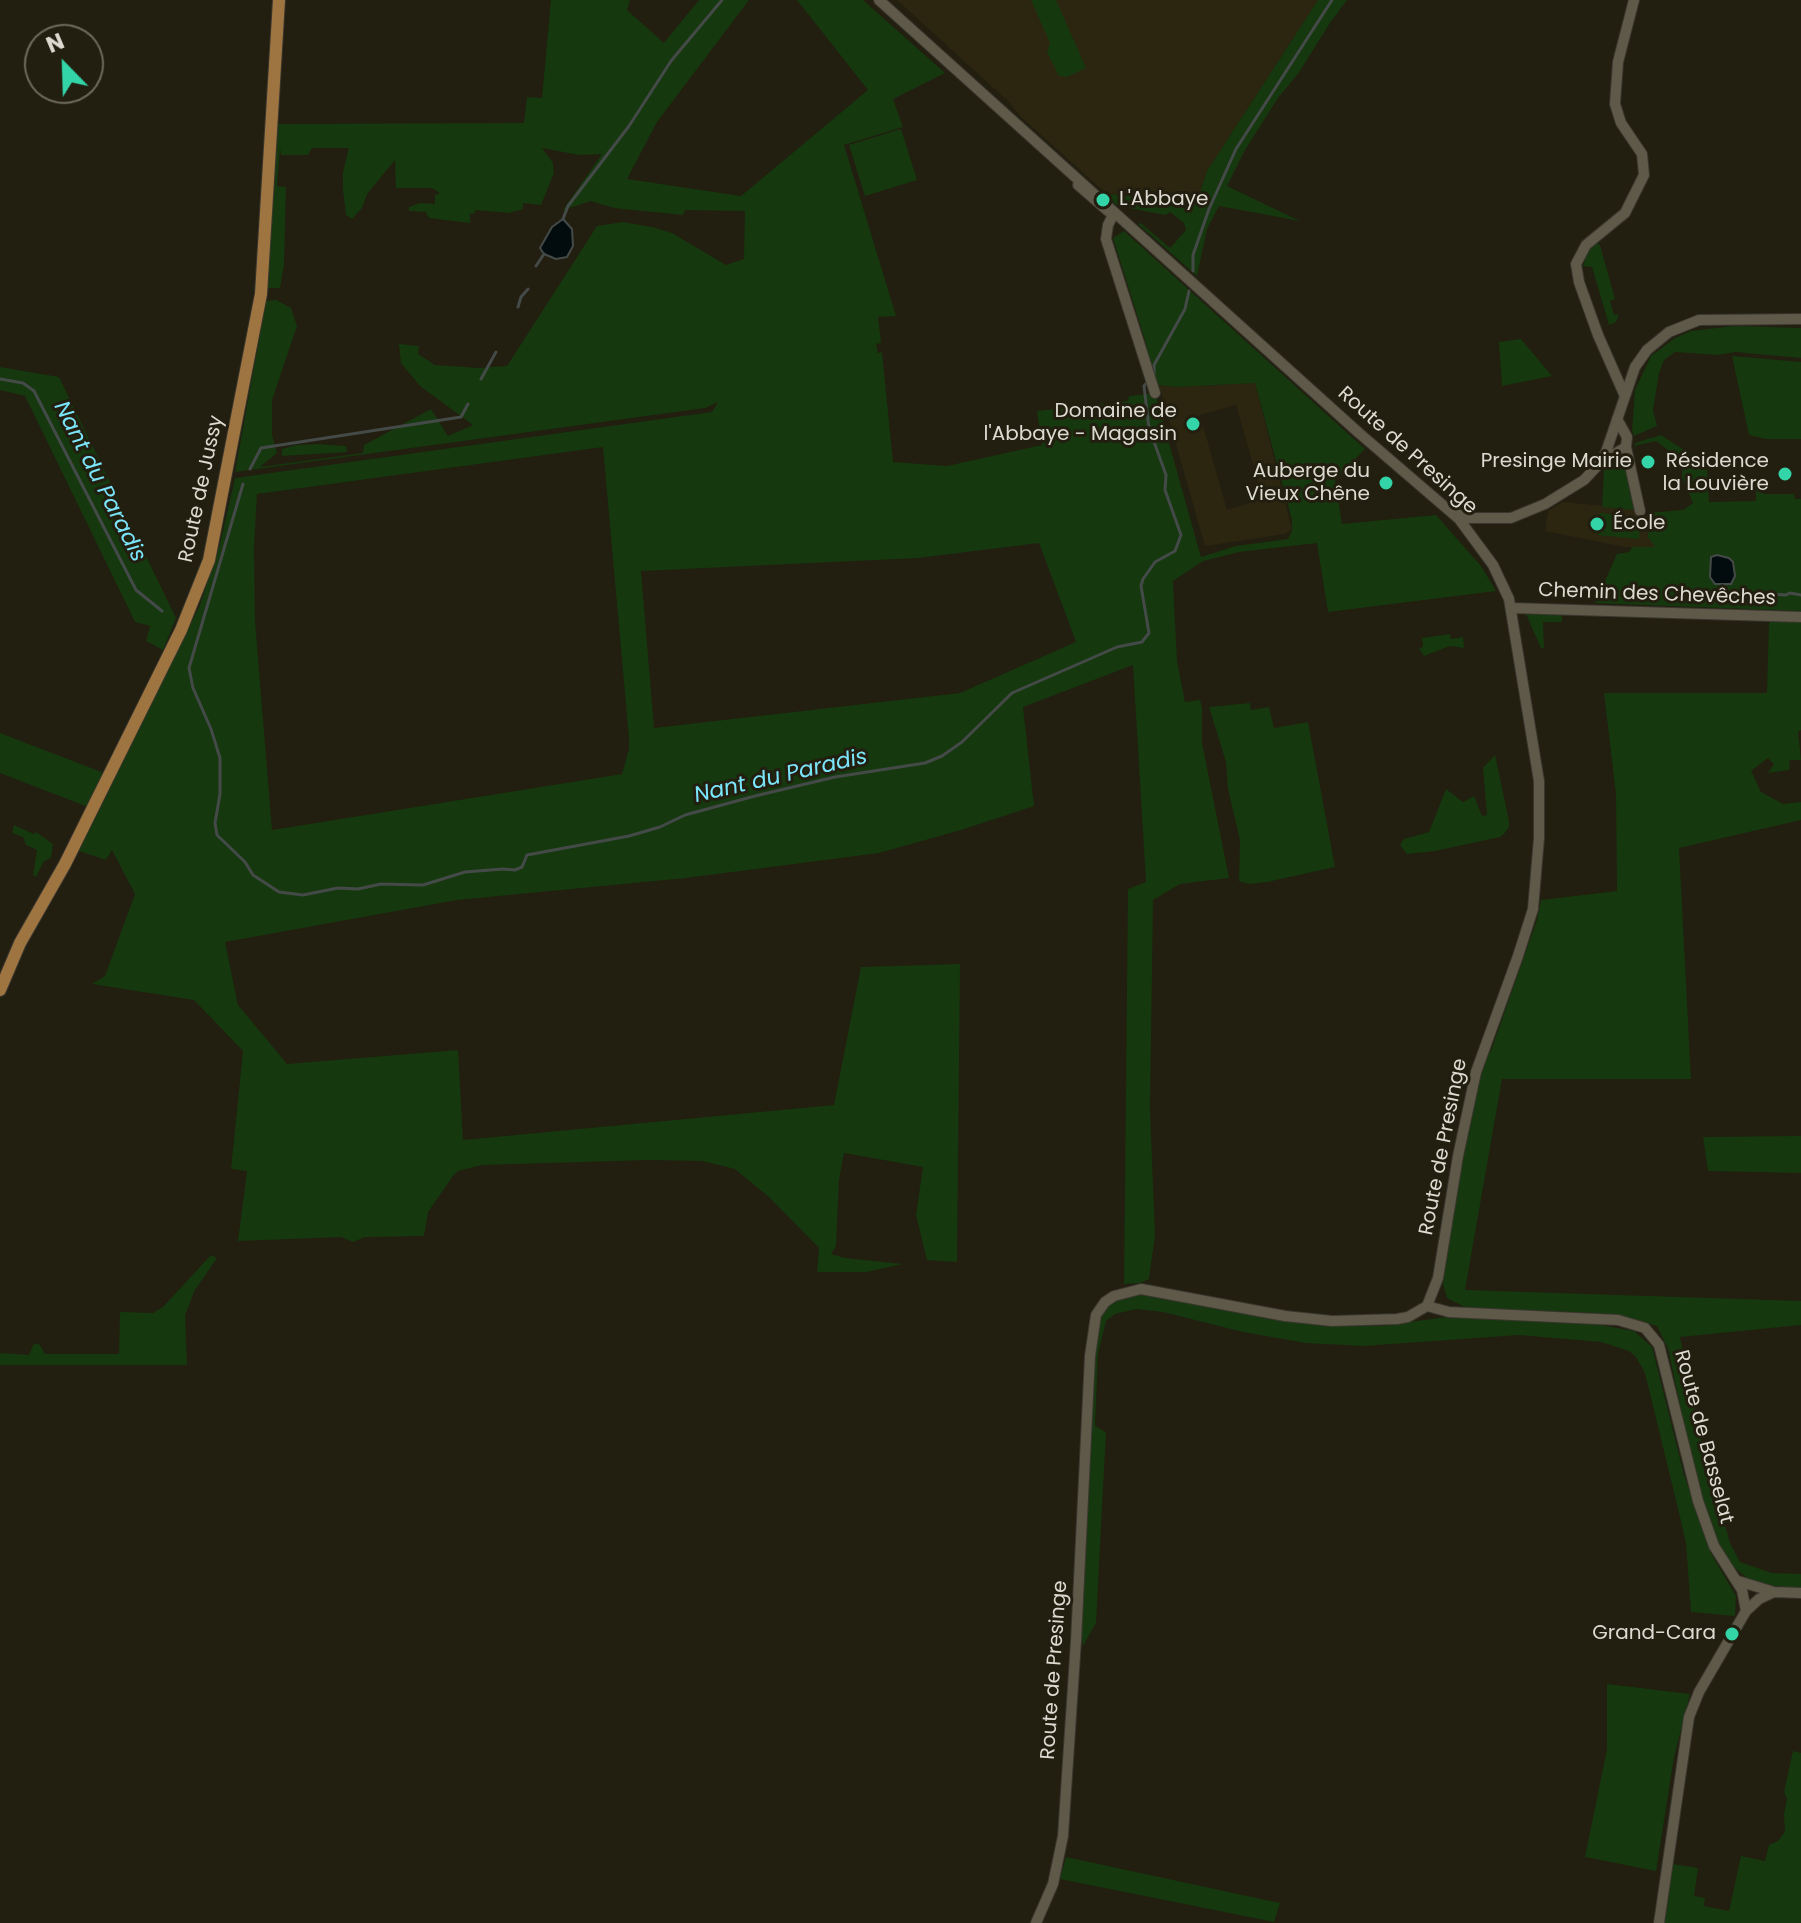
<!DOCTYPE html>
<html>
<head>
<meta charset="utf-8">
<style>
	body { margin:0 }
	#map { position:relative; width:1801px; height:1923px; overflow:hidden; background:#221e10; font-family:Poppins,sans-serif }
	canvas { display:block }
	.north { position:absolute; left:24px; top:24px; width:80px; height:80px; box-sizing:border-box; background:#221e10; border:2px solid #6d6a5d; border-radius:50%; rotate:337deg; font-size:22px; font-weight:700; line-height:32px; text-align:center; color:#dddbd1 }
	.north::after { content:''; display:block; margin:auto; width:28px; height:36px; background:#33d4a8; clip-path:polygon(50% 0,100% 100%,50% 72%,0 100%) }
</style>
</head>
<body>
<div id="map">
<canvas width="1801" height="1923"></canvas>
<div class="north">N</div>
</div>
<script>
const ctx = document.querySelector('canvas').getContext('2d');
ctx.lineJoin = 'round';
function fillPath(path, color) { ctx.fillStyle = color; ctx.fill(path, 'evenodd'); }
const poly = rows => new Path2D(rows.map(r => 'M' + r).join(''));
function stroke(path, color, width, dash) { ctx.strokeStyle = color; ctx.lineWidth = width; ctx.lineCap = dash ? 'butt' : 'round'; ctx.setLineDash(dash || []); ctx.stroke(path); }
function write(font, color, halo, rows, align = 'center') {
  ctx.font = font + ' Poppins,sans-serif'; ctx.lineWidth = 6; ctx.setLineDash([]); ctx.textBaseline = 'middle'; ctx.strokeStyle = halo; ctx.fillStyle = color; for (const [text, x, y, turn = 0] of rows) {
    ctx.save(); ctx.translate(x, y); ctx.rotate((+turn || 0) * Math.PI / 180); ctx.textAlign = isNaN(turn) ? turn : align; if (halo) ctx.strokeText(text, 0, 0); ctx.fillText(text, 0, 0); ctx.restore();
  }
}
const built = poly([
	[897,0,1318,0,1207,171,1197,202,1107,194,1020,116,1009,102],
	[1255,383,1292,529,1285,534,1205,546,1159,385,1177,387],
	[1236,405,1263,499,1227,510,1200,415],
	[1563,502,1636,509,1638,516,1647,516,1648,537,1656,547,1625,547,1545,531,1548,511]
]);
const green = poly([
	[551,0,630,0,627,10,664,43,699,0,749,0,657,122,627,179,741,196,868,90,797,0,863,0,945,73,893,99,903,127,844,145,896,316,878,317,881,343,876,344,878,353,882,352,893,462,947,466,1042,445,1037,411,1128,401,1129,396,1155,393,1201,557,1236,546,1288,539,1292,531,1292,520,1255,383,1176,387,1159,385,1155,381,1145,340,1113,238,1124,231,1365,449,1335,480,1342,524,1436,515,1481,566,1496,591,1328,612,1317,543,1239,552,1203,561,1173,581,1177,661,1185,702,1200,700,1202,708,1202,743,1229,878,1180,884,1153,900,1150,1109,1155,1235,1149,1279,1140,1283,1124,1284,1128,889,1146,882,1133,665,1023,707,1034,806,961,830,879,853,686,878,457,900,225,942,238,1005,287,1064,458,1050,463,1140,834,1105,861,967,960,964,957,1262,927,1260,916,1215,923,1167,844,1153,839,1180,836,1246,831,1254,845,1258,903,1264,866,1272,817,1272,819,1248,769,1197,735,1169,702,1161,649,1160,482,1165,458,1171,453,1176,428,1212,424,1236,365,1237,353,1242,341,1237,238,1241,247,1171,231,1169,243,1051,194,1000,92,984,105,976,135,894,112,850,106,860,79,851,200,605,220,544,235,478,712,412,718,402,705,408,235,472,266,301,276,300,291,308,297,326,272,400,272,435,277,453,260,467,363,453,364,445,431,409,448,436,473,425,420,386,401,363,399,344,419,346,418,354,435,365,479,368,507,366,597,226,623,222,652,227,672,233,726,265,744,259,745,211,685,210,683,215,614,208,591,201,563,210,602,154,579,155,542,148,553,163,554,173,541,205,523,203,523,209,509,213,475,210,475,213,470,214,470,223,429,218,426,212,409,211,409,207,420,203,435,204,435,195,440,193,432,188,396,188,395,160,367,194,362,208,352,219,346,215,343,190,343,172,349,148,312,148,308,155,281,155,280,148,277,186,286,187,284,265,280,288,267,288,278,124,524,123,527,97,542,98],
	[603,447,629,738,629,749,622,774,272,830,255,621,254,548,257,494],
	[1039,543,1076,642,960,693,654,728,641,571,918,558],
	[1031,0,1056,0,1086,68,1067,77,1059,76,1047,52,1050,43],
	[1318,0,1347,0,1330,23,1298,74,1278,98,1245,150,1227,186,1300,221,1219,206,1207,229,1197,276,1138,224,1141,223,1170,248,1186,230,1184,223,1170,212,1166,215,1154,213,1116,205,1107,194,1197,201,1207,171],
	[901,129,917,180,865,196,849,145],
	[1596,243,1600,245,1615,299,1610,301,1614,315,1619,314,1616,322,1609,325,1592,267,1583,266,1588,251],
	[1734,326,1801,328,1801,358,1736,352,1718,355,1675,352,1664,360,1659,373,1653,410,1657,426,1634,436,1632,430,1635,390,1651,356,1675,338,1691,331],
	[1521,339,1552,376,1502,386,1499,342],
	[1732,356,1801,362,1801,439,1766,439,1749,435],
	[0,367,59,377,176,618,163,650,146,641,150,626,135,622,25,396,0,390],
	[1661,435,1707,465,1709,502,1756,501,1756,477,1763,477,1763,494,1794,494,1795,499,1801,499,1801,611,1595,603,1617,554,1629,552,1632,547,1655,547,1648,537,1647,513,1683,510,1693,503,1682,477,1682,461,1656,441,1634,446,1635,443],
	[316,444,346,446,347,452,282,456,282,449,296,445],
	[1619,456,1624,456,1636,510,1602,507,1604,470],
	[1600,513,1641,517,1639,539,1598,535],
	[1526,614,1562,615,1562,622,1543,622,1544,648,1541,648],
	[1801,620,1801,730,1798,732,1801,760,1790,760,1789,770,1768,773,1774,764,1768,758,1751,771,1761,792,1783,804,1801,802,1801,820,1679,848,1691,1079,1502,1079,1465,1290,1801,1301,1801,1325,1680,1337,1702,1444,1730,1543,1740,1562,1772,1573,1801,1574,1801,1588,1774,1586,1749,1580,1733,1566,1719,1545,1696,1480,1668,1348,1657,1326,1626,1317,1596,1313,1467,1308,1447,1298,1443,1284,1450,1226,1479,1080,1487,1051,1491,1051,1537,920,1541,900,1617,891,1616,794,1604,693,1767,693,1769,621],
	[1450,634,1451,639,1463,637,1464,648,1450,646,1424,656,1419,648,1423,647,1422,638],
	[1250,703,1251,710,1269,707,1274,728,1308,722,1335,867,1267,882,1249,884,1239,881,1240,840,1228,789,1226,762,1209,707],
	[0,733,104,773,88,807,0,773],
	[1495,755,1509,821,1509,827,1504,834,1500,837,1435,851,1407,854,1400,845,1404,839,1429,832,1446,789,1463,802,1474,796,1482,816,1487,815,1483,768],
	[14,825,34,834,36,832,53,844,51,858,44,861,36,877,33,875,37,850,26,845,23,837,12,833],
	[1801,1136,1801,1173,1708,1171,1703,1137],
	[211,1255,217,1258,195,1290,185,1315,187,1365,0,1365,0,1353,29,1355,34,1343,40,1345,45,1354,119,1354,120,1312,153,1313,163,1307],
	[1135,1294,1170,1297,1273,1319,1317,1324,1381,1326,1446,1317,1594,1324,1634,1331,1652,1347,1684,1475,1712,1555,1736,1596,1735,1616,1691,1612,1686,1543,1680,1517,1645,1373,1636,1357,1629,1351,1601,1342,1519,1335,1363,1346,1306,1343,1243,1332,1163,1312,1136,1309,1115,1314,1106,1321,1098,1353,1095,1426,1106,1432,1096,1623,1083,1646,1081,1631,1095,1342,1098,1327,1105,1310,1112,1303],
	[1607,1684,1690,1694,1674,1757,1656,1871,1585,1857,1607,1749],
	[1793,1751,1801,1753,1801,1923,1665,1923,1672,1864,1698,1868,1694,1896,1705,1898,1704,1906,1729,1911,1741,1856,1765,1861,1769,1845,1778,1841,1785,1832,1784,1814,1787,1799,1784,1792],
	[1066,1857,1280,1903,1274,1922,1060,1879]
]);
const water = poly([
	[563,219,572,229,573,246,567,257,556,259,544,254,540,248,552,227,563,219],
	[1717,555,1729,558,1733,562,1735,576,1731,584,1715,584,1710,577,1711,557,1717,555]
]);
const stream = poly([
	[563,219,568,206,629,126,671,61,722,0],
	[536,266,544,254],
	[1193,271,1193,255,1209,209,1236,149,1332,0],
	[518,307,521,297,528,289],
	[1154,375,1154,365,1185,309,1189,291],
	[0,379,23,383,34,391,136,590,162,611],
	[481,379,496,352],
	[250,469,261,448,461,417,468,404],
	[243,484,189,668,193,688,211,729,220,758,220,794,215,823,217,835,245,862,253,875,279,892,303,895,338,888,358,889,381,884,423,885,465,872,503,869,515,870,522,867,527,855,629,836,660,827,685,815,755,796,835,777,925,763,942,756,962,742,1012,693,1117,647,1142,642,1149,633,1141,586,1143,579,1155,562,1175,551,1181,535,1165,490,1166,475,1149,428,1144,386,1149,380],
	[1687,595,1704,597,1750,596,1754,593,1786,595,1790,593,1801,595]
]);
const minor = poly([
	[879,0,1359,433,1459,519,1493,565,1509,599,1539,781,1539,838,1533,909,1518,956,1476,1072,1458,1156,1438,1278,1427,1306,1408,1317,1397,1319,1332,1321,1285,1316,1141,1289,1114,1296,1105,1302,1096,1315,1090,1356,1076,1641,1063,1836,1053,1884,1036,1923],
	[1078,185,1108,211],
	[1114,213,1108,225,1106,239,1155,393],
	[1624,394,1598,335,1579,282,1576,264,1586,245,1625,213,1644,175,1642,154,1621,123,1615,104,1618,62,1634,0],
	[1626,447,1640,511],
	[1603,461,1626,447,1627,437,1617,419],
	[1454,513,1468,518,1511,518,1545,504,1584,480,1601,462,1606,452,1635,367,1647,350,1669,332,1699,320,1801,319],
	[1512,608,1801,617],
	[1427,1306,1449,1312,1618,1320,1645,1328,1659,1345,1698,1501,1714,1546,1742,1590,1746,1611,1699,1692,1689,1717,1659,1923],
	[1738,1581,1774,1592],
	[1746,1611,1759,1599,1774,1592,1801,1593]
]);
const major = poly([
	[0,990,20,943,65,864,181,630,209,560,261,294,279,0]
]);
const markers = [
	[1103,200,8,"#33d4a8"],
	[1193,424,8,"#33d4a8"],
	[1648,462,8,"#33d4a8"],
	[1785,474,8,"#33d4a8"],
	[1386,483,8,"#33d4a8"],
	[1597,524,8,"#33d4a8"],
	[1732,1634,8,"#33d4a8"]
];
const poiNames = [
	["L'Abbaye",1119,200,"left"],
	["Domaine de",1177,412],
	["l'Abbaye - Magasin",1177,435],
	["Presinge Mairie",1632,462],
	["Résidence",1769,462],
	["la Louvière",1769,485],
	["Auberge du",1370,472],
	["Vieux Chêne",1370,495],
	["École",1613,524,"left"],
	["Grand-Cara",1716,1634]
];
const streetNames = [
	["Route de Presinge",1407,451,42],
	["Route de Jussy",202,489,-78],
	["Chemin des Chevêches",1657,595,2],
	["Route de Presinge",1444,1147,-79],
	["Route de Basselat",1703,1437,75],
	["Route de Presinge",1055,1670,-86]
];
const waterNames = [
	["Nant du Paradis",99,482,63],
	["Nant du Paradis",781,777,-13]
];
fillPath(built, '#2c2611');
fillPath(green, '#16380e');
fillPath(water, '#020c0e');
stroke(water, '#444a48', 2);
stroke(stream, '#444a48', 3);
stroke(minor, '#39362e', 12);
stroke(major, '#39362e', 14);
stroke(minor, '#5e5949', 10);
stroke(major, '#9e7541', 12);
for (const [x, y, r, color] of markers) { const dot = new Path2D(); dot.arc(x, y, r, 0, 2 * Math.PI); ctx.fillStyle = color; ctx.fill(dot); stroke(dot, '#221e10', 3); }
write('20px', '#dddbd1', '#221e10', poiNames, 'right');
write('20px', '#dddbd1', '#221e10', streetNames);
write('italic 22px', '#7be6fa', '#221e10', waterNames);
</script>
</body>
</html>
